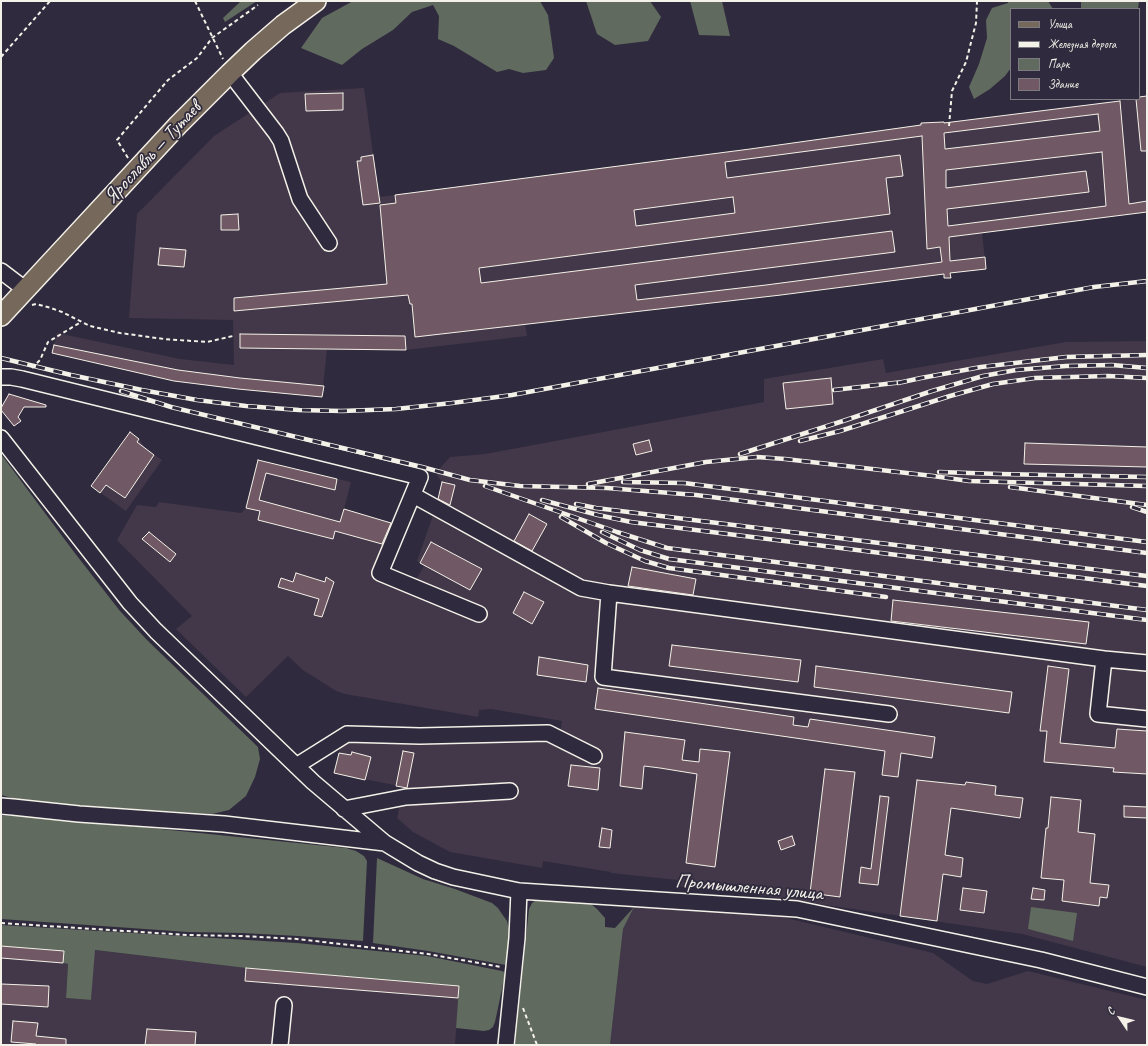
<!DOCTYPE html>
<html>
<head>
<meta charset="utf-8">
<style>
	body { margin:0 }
	#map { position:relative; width:1148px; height:1046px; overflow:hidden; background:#2f2a3d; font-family:Caveat,sans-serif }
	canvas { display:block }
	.frame { position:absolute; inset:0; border:2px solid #f4f1e8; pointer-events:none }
	.legend { position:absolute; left:1010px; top:8px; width:130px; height:92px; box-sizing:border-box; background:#2f2a3d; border:1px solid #7e7a81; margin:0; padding:5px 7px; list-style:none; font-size:12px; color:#f4f1e8 }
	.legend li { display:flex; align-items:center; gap:8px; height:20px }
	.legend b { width:20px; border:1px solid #7e7a81 }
	.north { position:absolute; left:1100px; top:998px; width:40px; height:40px; -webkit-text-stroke:3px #2f2a3d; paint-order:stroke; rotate:305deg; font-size:11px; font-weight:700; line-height:16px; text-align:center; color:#f4f1e8 }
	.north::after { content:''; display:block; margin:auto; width:14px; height:18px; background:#f4f1e8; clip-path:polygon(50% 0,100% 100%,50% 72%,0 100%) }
</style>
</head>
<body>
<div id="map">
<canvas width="1148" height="1046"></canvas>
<div class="frame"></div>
<ul class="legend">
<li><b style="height:5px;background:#76695c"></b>Улица</li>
<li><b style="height:5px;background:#f4f1e8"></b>Железная дорога</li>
<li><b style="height:11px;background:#606a5e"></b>Парк</li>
<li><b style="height:11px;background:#705964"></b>Здание</li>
</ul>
<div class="north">С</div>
</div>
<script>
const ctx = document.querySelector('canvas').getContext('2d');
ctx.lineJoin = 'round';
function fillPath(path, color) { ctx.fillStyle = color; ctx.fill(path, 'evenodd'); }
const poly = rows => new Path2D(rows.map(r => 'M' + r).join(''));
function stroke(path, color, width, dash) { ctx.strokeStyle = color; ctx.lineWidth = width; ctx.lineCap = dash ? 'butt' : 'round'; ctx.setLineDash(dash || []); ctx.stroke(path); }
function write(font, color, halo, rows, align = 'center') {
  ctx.font = font + ' Caveat,sans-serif'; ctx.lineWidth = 3.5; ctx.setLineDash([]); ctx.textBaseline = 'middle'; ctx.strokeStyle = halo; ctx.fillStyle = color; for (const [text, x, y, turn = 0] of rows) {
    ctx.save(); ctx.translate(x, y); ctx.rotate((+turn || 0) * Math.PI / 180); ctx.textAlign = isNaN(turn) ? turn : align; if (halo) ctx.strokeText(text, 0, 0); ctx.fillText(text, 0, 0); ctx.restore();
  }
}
const built = poly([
	[364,88,379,197,758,148,917,126,921,123,956,122,1120,101,1129,99,1139,99,1139,97,1147,96,1147,212,982,233,986,269,781,295,525,324,527,336,406,350,327,349,322,397,238,389,174,381,52,353,57,333,180,359,234,365,233,320,129,318,137,214,214,136,280,93],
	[1147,341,1147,967,1022,934,751,894,676,886,677,880,611,873,611,872,543,861,542,868,450,852,413,832,397,818,404,787,334,773,344,734,478,729,559,742,562,721,491,709,479,710,478,717,345,694,336,691,303,670,288,656,246,697,176,629,192,616,117,540,137,505,156,507,159,502,241,513,246,508,258,460,351,482,344,509,393,523,380,567,417,578,424,566,417,561,436,507,442,482,437,475,441,467,450,457,485,454,764,402,764,379,883,359,886,373,1066,342],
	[130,432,139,439,146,449,162,460,126,511,91,486],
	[634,907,778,916,933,953,973,981,987,984,1028,971,1147,1000,1147,1045,610,1045,623,929],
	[1,946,68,963,66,998,91,1000,94,950,246,968,459,986,455,1045,1,1045]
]);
const green = poly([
	[241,1,257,1,225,22,223,18],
	[353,1,540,1,548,15,554,58,546,70,523,73,509,69,497,72,454,46,438,39,439,16,433,5,412,12,393,30,362,49,342,65,301,48,322,18],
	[586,1,650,1,661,17,648,41,615,45,597,34],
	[690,1,722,1,730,36,699,35],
	[1008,1,1048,1,1053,9,1011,9,1011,68,1005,76,990,89,974,99,969,87,979,64,987,38,986,20,992,8,1008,3],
	[1081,1,1139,1,1138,9,1081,9],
	[1,454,74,552,120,611,147,640,258,747,260,759,255,777,246,796,229,810,212,814,41,803,16,799,1,795],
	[24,815,346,848,356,851,364,856,367,861,363,941,298,936,242,933,188,932,1,919,1,816],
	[377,858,423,879,455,889,492,903,498,908,502,914,507,921,509,929,510,936,509,945,506,965,428,951,373,943],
	[537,899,590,903,597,909,605,918,605,927,615,928,634,907,623,929,610,1045,515,1045,529,909,532,903],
	[1031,907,1077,913,1073,941,1028,929],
	[1,925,297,943,427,956,502,971,504,972,505,975,495,1022,493,1027,489,1030,484,1031,456,1028,459,986,246,968,95,950,91,1000,66,998,68,964,1,946]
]);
const building = poly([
	[343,93,343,110,306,111,305,94,343,93],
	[1147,96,1147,151,1141,151,1136,99,1139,99,1139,97,1147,96],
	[1120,101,1129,204,1147,201,1147,212,949,237,950,261,985,257,986,269,950,273,951,278,944,278,944,274,781,295,415,337,412,304,410,304,408,295,234,311,234,298,387,284,380,205,396,203,395,195,750,149,921,125,921,123,944,122,944,123,1120,101],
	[1098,114,1100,131,945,149,944,133,1098,114],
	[922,136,927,249,940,247,942,262,766,285,637,300,635,285,768,268,895,252,892,231,481,283,479,268,890,214,886,178,903,176,900,155,727,178,725,162,922,136],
	[1102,152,1106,206,948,226,947,209,1089,192,1086,171,946,188,946,170,1102,152],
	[733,197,735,213,636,226,634,210,733,197],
	[373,155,380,203,363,205,357,161,361,161,361,157,373,155],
	[238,214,239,230,221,230,221,215,238,214],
	[160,248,186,250,184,267,158,265,160,248],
	[240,334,405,336,406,350,240,348,240,334],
	[54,345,178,370,240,378,324,386,322,397,238,389,174,381,52,353,54,345],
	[831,378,833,404,786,409,783,383,831,378],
	[9,394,46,405,46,407,24,407,18,417,21,421,14,426,1,410,1,408,9,394],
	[130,432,139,439,137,442,154,455,125,498,106,485,100,493,91,486,130,432],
	[649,440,652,451,636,455,633,444,649,440],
	[1025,443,1147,447,1147,467,1024,464,1025,443],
	[258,460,337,479,335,490,266,473,259,500,340,522,344,509,391,523,382,544,335,531,333,539,258,520,260,511,246,508,258,460],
	[442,482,455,485,450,505,438,499,442,482],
	[529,514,547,524,532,551,514,541,529,514],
	[149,532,176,554,170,562,142,539,149,532],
	[431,542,482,569,470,590,420,563,431,542],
	[632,567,696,579,693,595,628,586,632,567],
	[296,573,325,582,326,577,334,582,322,617,314,615,319,599,278,587,281,578,293,582,296,573],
	[524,592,544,602,532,624,513,613,524,592],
	[893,600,1089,622,1086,644,891,621,893,600],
	[672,645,801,660,798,682,669,666,672,645],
	[539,657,588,665,586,682,537,675,539,657],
	[816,666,1012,692,1009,713,814,687,816,666],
	[1048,666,1069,669,1060,743,1115,748,1117,729,1147,731,1147,774,1113,772,1114,768,1044,762,1047,731,1040,731,1048,666],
	[598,688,794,717,793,725,808,727,810,719,935,737,932,758,901,753,898,777,882,775,885,751,595,709,598,688],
	[625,732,685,740,682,760,699,762,700,749,730,752,715,867,686,863,697,774,660,768,644,766,642,789,620,786,625,732],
	[403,751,414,753,407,788,396,786,403,751],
	[352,752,371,757,365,780,334,773,339,753,351,755,352,752],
	[571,765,600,768,598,790,568,786,571,765],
	[825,769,855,772,840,897,810,893,825,769],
	[917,780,965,785,966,782,996,786,995,795,1023,798,1020,818,951,808,945,855,963,858,961,877,943,874,937,921,900,916,917,780],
	[880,796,889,797,878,885,859,883,861,867,871,869,880,796],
	[1051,797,1081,800,1078,832,1095,834,1090,883,1109,885,1107,898,1100,897,1099,906,1062,901,1064,880,1041,878,1046,828,1048,828,1051,797],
	[1124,806,1147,807,1147,818,1124,817,1124,806],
	[602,828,612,830,610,848,599,847,602,828],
	[792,836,795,845,781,850,778,841,792,836],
	[963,888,987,891,984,913,960,910,963,888],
	[1033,888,1045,890,1044,900,1031,899,1033,888],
	[1,946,64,951,63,963,1,958,1,946],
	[246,968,459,986,458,998,245,981,246,968],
	[1,984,49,986,48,1007,1,1004,1,984],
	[13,1021,38,1023,36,1036,66,1039,66,1045,36,1045,36,1044,11,1042,13,1021],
	[147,1029,196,1032,195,1045,145,1045,147,1029]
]);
const path = poly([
	[195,1,223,59],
	[1,57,50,1],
	[949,126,952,91,966,62,976,23,977,1],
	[128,158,117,140,168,80,197,58,212,38,258,5],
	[32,305,36,304,51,308,62,312,90,326,120,333,164,339,207,342,233,336],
	[32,368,40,360,48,342,81,322],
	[1,923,187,935,241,936,297,939,428,954,501,967],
	[523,1008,537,1045]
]);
const minor = poly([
	[230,73,276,133,281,141,300,199,329,243],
	[1,271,26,290],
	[1,377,11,377,22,379,420,477,380,573,479,614],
	[1,438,130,603,156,631,313,782,385,843,418,863,435,871,453,877,519,891,797,909,1041,960,1147,987],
	[413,495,581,588,609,593,603,677,889,714],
	[609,593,1104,659,1098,714,1147,719],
	[1104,659,1147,663],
	[296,766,347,734,420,736,548,733,594,756],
	[1,806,13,807,79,814,224,824,385,843],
	[344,809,406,797,510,791],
	[280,1045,284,1005],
	[506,1045,517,938,519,891]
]);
const major = poly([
	[1,316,178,125,230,73,253,51,283,25,316,1]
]);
const rail = poly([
	[1,358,71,375,142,390,197,400,246,406,299,410,342,411,396,409,452,403,512,395,1094,287,1147,281],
	[898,383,921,378,981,367,1066,357,1147,355],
	[834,390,903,382],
	[121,391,171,407,422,467,470,480,520,486,607,488,696,495,1147,553],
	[800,441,840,431,950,396,993,384,1035,378,1108,376,1147,378],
	[740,454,843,421,932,391,983,376,1016,370,1066,366,1112,365,1147,368],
	[939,472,1000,474,1147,477],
	[623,482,684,483,1147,542],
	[588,484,706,462,757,457,785,459,933,476,969,481,1147,486],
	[485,486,617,532,667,548,1147,610],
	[1010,487,1147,505],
	[542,500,598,515,631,522,1147,586],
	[576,504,596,508,1147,576],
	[1132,507,1147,512],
	[561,517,606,543,645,561,669,568,886,597],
	[602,532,640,550,669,559,1147,620]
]);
const streetNames = [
	["Ярославль — Тутаев",153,153,-47],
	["Промышленная улица",749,888,5]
];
fillPath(built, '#423849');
fillPath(green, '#606a5e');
fillPath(building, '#705964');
stroke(building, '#f4f1e8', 1);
stroke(minor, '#f4f1e8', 18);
stroke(major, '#f4f1e8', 22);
stroke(path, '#f4f1e8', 2, [4, 3]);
stroke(minor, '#2f2a3d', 15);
stroke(major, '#76695c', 19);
stroke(rail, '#f4f1e8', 4.5);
stroke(rail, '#2f2a3d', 3, [9]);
write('20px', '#f4f1e8', '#2f2a3d', streetNames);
</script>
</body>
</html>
